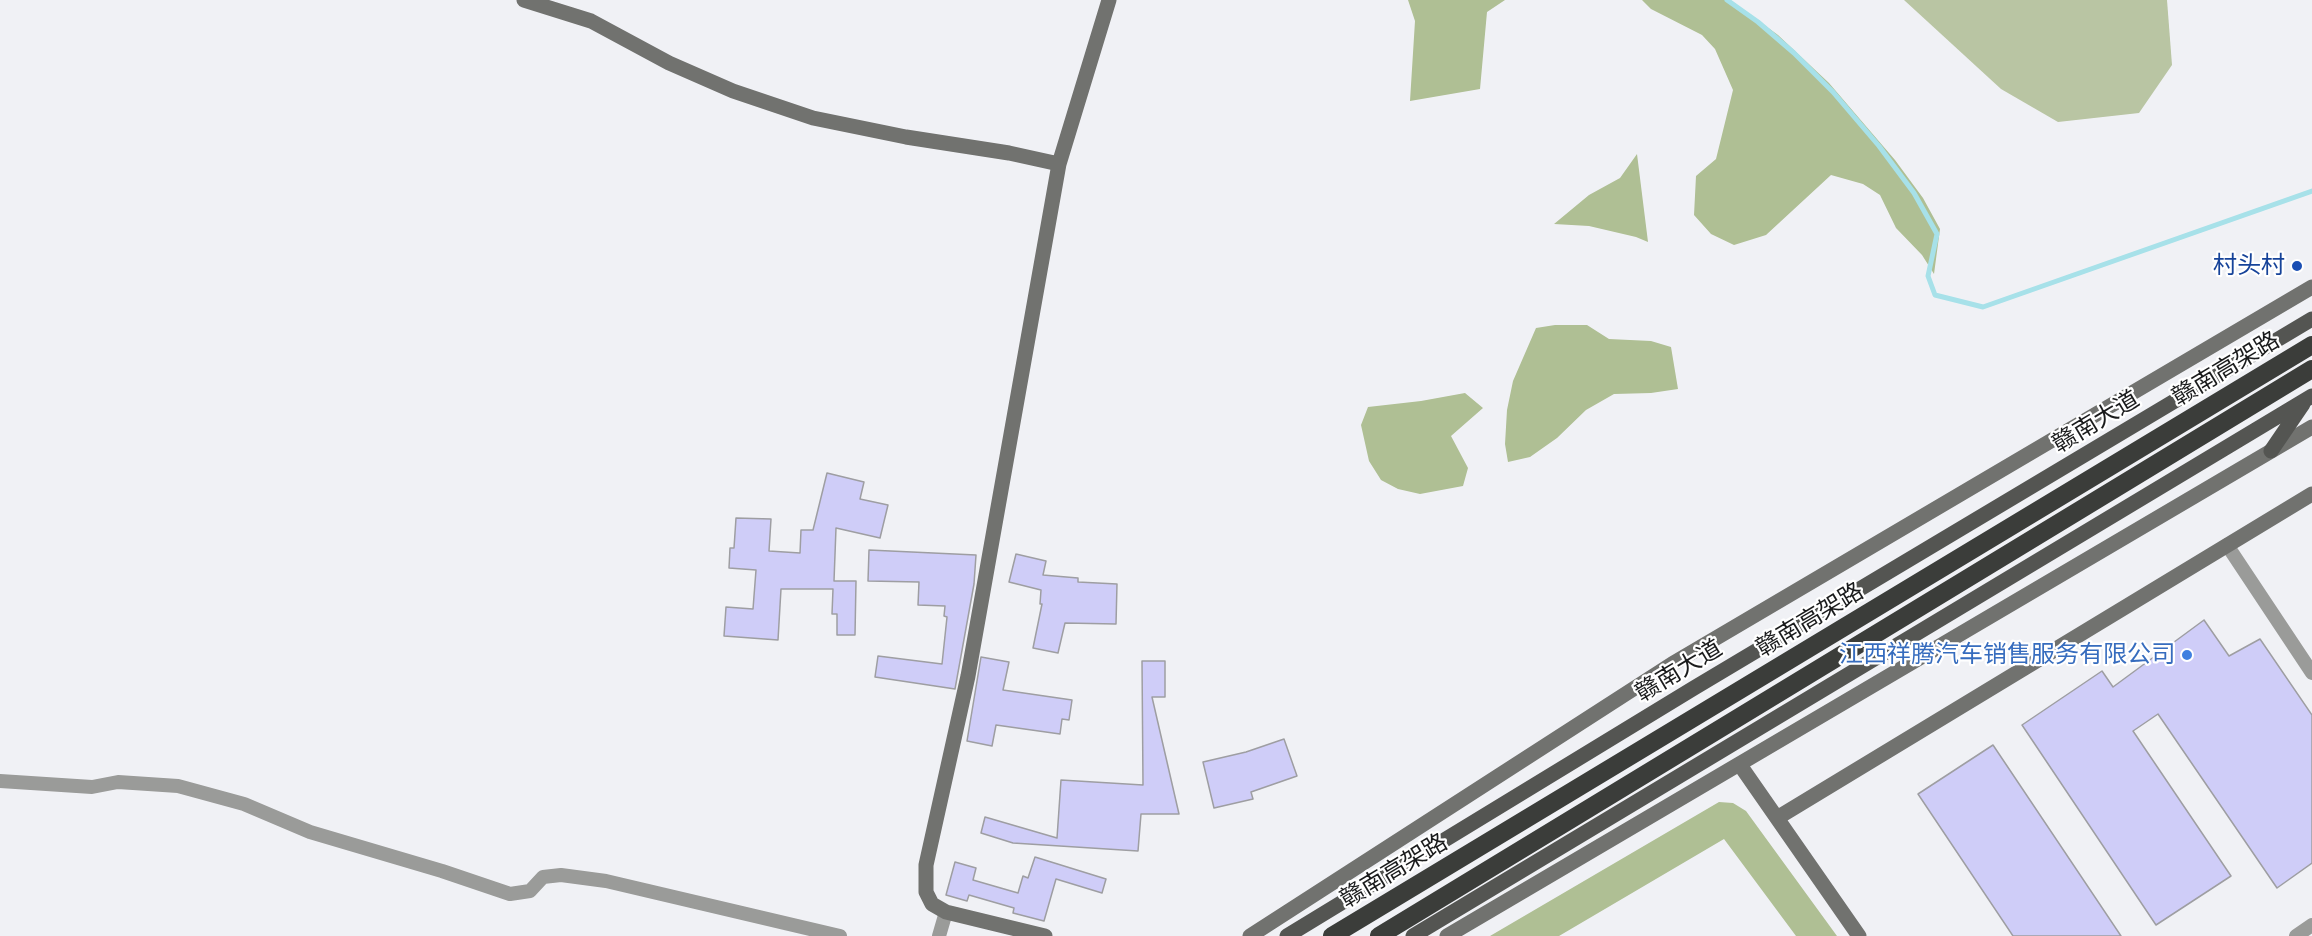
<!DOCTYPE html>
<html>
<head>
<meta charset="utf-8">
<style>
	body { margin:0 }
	canvas { display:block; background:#f0f1f5 }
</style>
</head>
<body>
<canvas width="2312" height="936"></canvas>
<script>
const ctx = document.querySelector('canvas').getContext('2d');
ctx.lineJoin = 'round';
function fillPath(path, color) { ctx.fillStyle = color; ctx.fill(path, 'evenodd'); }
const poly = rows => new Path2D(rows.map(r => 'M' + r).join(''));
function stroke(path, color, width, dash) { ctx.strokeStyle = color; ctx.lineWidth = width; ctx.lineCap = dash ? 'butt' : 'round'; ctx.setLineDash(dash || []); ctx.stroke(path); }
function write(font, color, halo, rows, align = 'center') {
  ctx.font = font + ' "Alegreya Sans","Noto Sans SC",sans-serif'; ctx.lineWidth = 4.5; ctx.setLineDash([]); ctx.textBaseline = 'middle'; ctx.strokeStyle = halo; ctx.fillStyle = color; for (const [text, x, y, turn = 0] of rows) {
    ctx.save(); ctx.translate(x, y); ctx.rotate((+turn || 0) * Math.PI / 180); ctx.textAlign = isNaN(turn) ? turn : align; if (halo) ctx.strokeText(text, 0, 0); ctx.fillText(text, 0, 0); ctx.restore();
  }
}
const green = poly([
	[1904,0,2167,0,2172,65,2139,113,2058,122,2001,89]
]);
const forest = poly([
	[1408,0,1505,0,1487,12,1480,89,1410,101,1415,21],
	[1642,0,1730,0,1778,35,1829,83,1895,160,1923,198,1940,229,1934,274,1922,255,1896,228,1880,195,1863,184,1831,175,1766,235,1734,245,1711,234,1694,215,1696,176,1716,159,1733,90,1715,49,1702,35,1651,9],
	[1637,154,1648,242,1636,237,1589,226,1554,224,1589,195,1620,178],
	[1555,325,1587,325,1609,339,1651,341,1671,347,1678,389,1651,393,1614,394,1586,410,1557,438,1530,457,1508,462,1505,444,1507,410,1513,381,1536,328],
	[1465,393,1483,408,1451,436,1468,468,1463,486,1420,494,1398,489,1381,480,1369,461,1361,425,1368,407,1421,401],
	[1719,802,1733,803,1746,811,1837,936,1796,936,1724,839,1559,936,1490,936]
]);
const stream = poly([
	[1727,0,1758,22,1794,53,1833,92,1879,146,1914,193,1937,234,1928,276,1935,295,1983,307,2312,191]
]);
const building = poly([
	[827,473,864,482,860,499,888,505,880,538,836,528,834,581,856,581,855,635,837,635,837,614,832,614,833,589,781,589,778,640,724,636,726,607,753,609,756,570,729,568,730,548,734,548,736,518,771,519,769,551,800,553,801,530,813,530,827,473],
	[869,550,976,555,974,584,955,689,875,677,878,656,942,664,947,617,944,616,945,606,918,605,919,582,868,581,869,550],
	[1016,554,1046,561,1043,575,1078,578,1078,582,1117,584,1116,624,1065,623,1058,653,1033,648,1042,604,1040,604,1041,590,1009,582,1016,554],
	[2204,620,2229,656,2260,639,2312,715,2312,863,2277,888,2158,714,2133,731,2231,876,2156,925,2022,725,2102,671,2113,687,2204,620],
	[981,657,1009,662,1003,690,1072,700,1069,720,1062,719,1060,734,996,725,992,746,967,741,981,657],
	[1142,661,1165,661,1165,697,1152,697,1179,814,1141,814,1138,851,1013,843,981,833,985,817,1057,838,1061,780,1143,785,1142,661],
	[1284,739,1297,776,1251,792,1253,799,1214,808,1203,762,1246,752,1284,739],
	[1993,745,2121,936,2013,936,1918,794,1993,745],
	[1035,857,1106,879,1102,893,1056,879,1044,921,1013,913,1014,908,969,895,967,901,946,895,955,862,976,868,973,880,1018,893,1023,876,1028,878,1035,857]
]);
const street = poly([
	[2227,545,2312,673],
	[0,781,92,787,118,782,178,786,244,804,310,832,442,871,510,894,530,891,543,877,561,875,606,881,840,936],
	[939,936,946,912],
	[2296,936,2312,925]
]);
const secondary = poly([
	[524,0,591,21,669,63,733,91,813,118,906,137,1009,153,1059,164],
	[1740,765,1859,936],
	[1777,818,2312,494],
	[1045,936,946,912,932,904,926,892,926,865,968,676,1059,164,1109,0],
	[1250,936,1672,664,2312,287],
	[1447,936,2312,427]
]);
const primary = poly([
	[2271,451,2303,404],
	[1287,936,1694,688,2312,319],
	[1413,936,2312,396]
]);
const highway = poly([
	[1332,936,2312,345],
	[1379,936,2312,369]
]);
const markers = [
	[2297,266,6,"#1a4fb4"],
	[2187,655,6,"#3f7fe0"]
];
const transitNames = [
	["村头村",2285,266]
];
const streetNames = [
	["赣南高架路",2226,369,-31],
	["赣南大道",2096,422,-31],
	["赣南高架路",1810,620,-31],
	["赣南大道",1679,671,-31],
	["赣南高架路",1394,871,-31]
];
const shopNames = [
	["江西祥腾汽车销售服务有限公司",2175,655]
];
fillPath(green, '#b9c5a3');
fillPath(forest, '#afbf94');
stroke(stream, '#a7e1e9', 5);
fillPath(building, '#cfcdf8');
stroke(building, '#9e9ea2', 1.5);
stroke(street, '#9a9b99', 14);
stroke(secondary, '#71726f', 15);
stroke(primary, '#545552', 15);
stroke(highway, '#3b3d3a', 18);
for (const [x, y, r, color] of markers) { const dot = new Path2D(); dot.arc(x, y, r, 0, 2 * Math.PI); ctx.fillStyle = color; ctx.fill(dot); stroke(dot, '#fff', 2); }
write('24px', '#164399', '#fff', transitNames, 'right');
write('24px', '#1a1b1c', '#fff', streetNames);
write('24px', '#366cbe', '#fff', shopNames, 'right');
</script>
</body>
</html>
